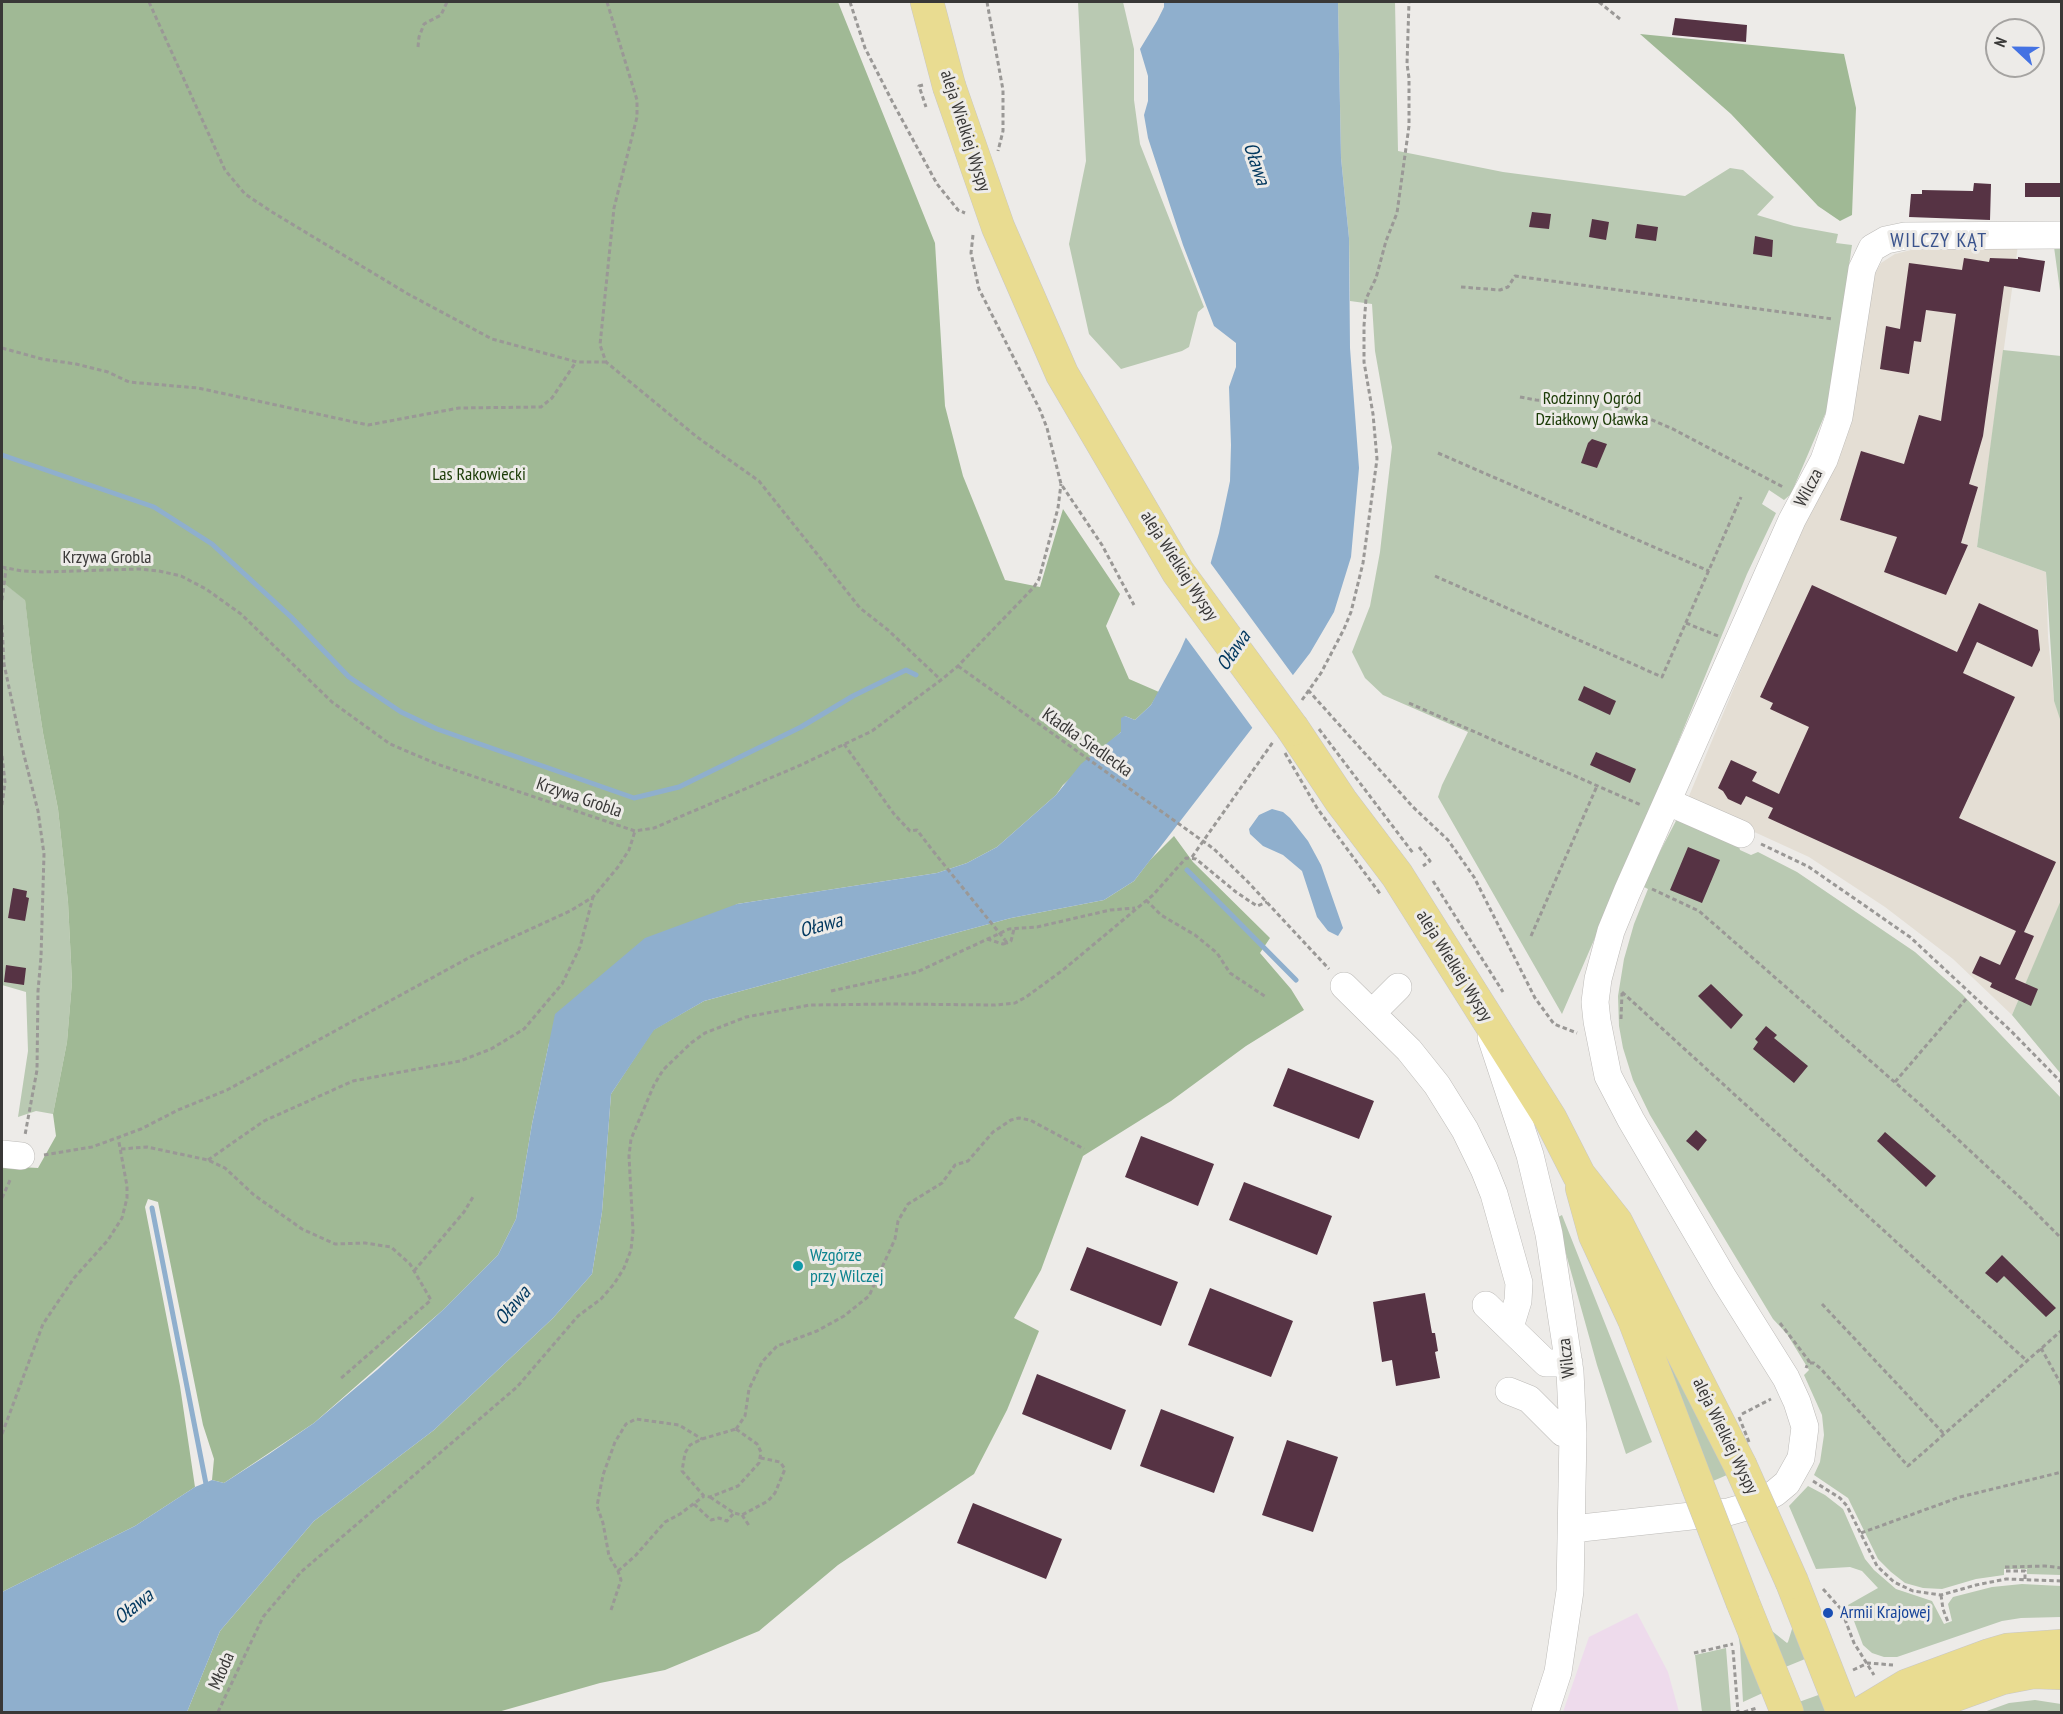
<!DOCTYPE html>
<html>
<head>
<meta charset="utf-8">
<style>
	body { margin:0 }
	#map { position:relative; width:2063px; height:1714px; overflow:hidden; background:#edebe8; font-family:"PT Sans Narrow",sans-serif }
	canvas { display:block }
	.frame { position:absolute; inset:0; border:3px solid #393837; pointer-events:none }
	.north { position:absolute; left:1985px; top:18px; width:60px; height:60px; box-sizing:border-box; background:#edebe8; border:2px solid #a5a3a1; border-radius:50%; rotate:292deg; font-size:16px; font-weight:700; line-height:24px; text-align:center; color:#393837 }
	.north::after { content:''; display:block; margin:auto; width:21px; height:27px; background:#4472e3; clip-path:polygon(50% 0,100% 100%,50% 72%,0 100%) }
</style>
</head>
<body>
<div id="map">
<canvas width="2063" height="1714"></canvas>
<div class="frame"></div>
<div class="north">N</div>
</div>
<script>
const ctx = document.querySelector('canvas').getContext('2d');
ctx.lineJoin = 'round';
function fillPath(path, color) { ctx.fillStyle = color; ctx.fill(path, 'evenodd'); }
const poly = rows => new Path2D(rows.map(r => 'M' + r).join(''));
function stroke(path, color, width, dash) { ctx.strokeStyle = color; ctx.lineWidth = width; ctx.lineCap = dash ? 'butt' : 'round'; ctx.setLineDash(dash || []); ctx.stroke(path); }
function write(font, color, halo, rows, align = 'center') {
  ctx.font = font + ' "PT Sans Narrow",sans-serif'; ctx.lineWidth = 6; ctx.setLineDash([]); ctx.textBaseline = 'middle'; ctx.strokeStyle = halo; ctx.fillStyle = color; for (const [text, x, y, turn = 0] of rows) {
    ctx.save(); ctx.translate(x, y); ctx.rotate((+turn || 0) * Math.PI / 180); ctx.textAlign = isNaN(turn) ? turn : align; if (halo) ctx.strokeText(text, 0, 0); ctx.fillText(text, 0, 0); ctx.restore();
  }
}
const commercial = poly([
	[1637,1613,1668,1672,1679,1712,1563,1712,1589,1637]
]);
const built = poly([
	[2018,245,1977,547,2046,572,2048,637,2054,701,2062,722,2062,900,2012,1015,1953,959,1885,907,1809,857,1702,808,1689,796,1782,572,1872,279,1881,263,1895,254,1919,248]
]);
const green = poly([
	[1078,2,1123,2,1134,49,1134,100,1140,144,1204,307,1198,312,1189,347,1182,351,1121,369,1089,334,1069,244,1086,161],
	[1338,2,1395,2,1398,151,1503,172,1685,196,1730,168,1743,170,1774,197,1757,215,1794,226,1838,234,1836,243,1852,245,1829,405,1791,494,1784,500,1769,490,1762,504,1776,513,1747,574,1649,813,1562,1014,1438,797,1442,785,1468,732,1383,695,1365,678,1352,652,1370,606,1380,552,1392,447,1375,351,1372,304,1350,301,1349,238,1341,158],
	[2061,246,2061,298,2054,247],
	[2003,350,2061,356,2061,722,2054,701,2046,572,1977,547],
	[2,582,25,599,32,661,43,733,58,809,68,902,72,982,67,1042,53,1114,36,1111,18,1117,28,1051,26,992,2,985],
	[1678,817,1738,843,1740,850,1751,855,1758,852,1797,872,1915,952,1962,994,2061,1098,2061,1575,2027,1574,2027,1569,2004,1569,2004,1575,1976,1579,1942,1589,1923,1588,1905,1583,1891,1572,1878,1559,1848,1498,1814,1475,1820,1462,1824,1435,1822,1415,1804,1375,1809,1370,1787,1334,1773,1319,1650,1115,1633,1080,1623,1048,1619,1026,1618,996,1624,959,1634,924,1648,889,1642,886],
	[2061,900,2061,1074,2012,1015],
	[1593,1204,1727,1475,1713,1481],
	[1562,1215,1652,1442,1626,1454,1597,1365,1556,1218],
	[1808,1486,1825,1495,1843,1509,1865,1559,1874,1570,1896,1589,1932,1601,1944,1624,1952,1621,1948,1604,1953,1597,1992,1587,2022,1584,2061,1586,2061,1617,2021,1618,2002,1621,1897,1657,1884,1657,1872,1653,1863,1645,1848,1605,1878,1588,1862,1571,1850,1567,1816,1569,1789,1506],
	[1737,1627,1767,1691,1743,1702,1740,1646],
	[1794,1627,1810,1657,1783,1668,1772,1631,1787,1643,1788,1642,1792,1629],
	[1726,1648,1731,1712,1702,1712,1695,1655],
	[1824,1693,1827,1712,1802,1712,1796,1703],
	[2035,1700,2061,1704,2061,1712,1984,1712,2009,1703]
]);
const forest = poly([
	[2,2,838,2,935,243,945,406,963,476,1005,580,1040,587,1063,509,1120,594,1106,626,1129,679,1159,692,1151,705,1135,720,1125,716,1121,732,1063,785,1056,795,997,847,967,863,937,873,737,904,549,1043,532,1124,516,1219,498,1255,444,1309,314,1423,224,1483,212,1480,214,1459,203,1425,158,1202,148,1199,145,1207,180,1386,195,1487,135,1526,2,1592,2,1166,38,1168,56,1136,53,1114,67,1042,72,982,68,902,58,809,43,733,32,661,25,600,2,582],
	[1640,34,1844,54,1856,108,1852,215,1840,221,1818,206,1731,114],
	[1174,836,1193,862,1270,938,1260,953,1291,989,1304,1010,1246,1046,1171,1101,1083,1156,1041,1270,1014,1318,1039,1331,1007,1410,974,1474,838,1565,759,1631,665,1670,600,1683,498,1712,187,1712,220,1631,314,1521,434,1430,553,1318,592,1274,602,1212,611,1094,653,1030,704,1001,1011,918,1104,900,1134,881,1150,860]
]);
const water = poly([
	[1164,2,1338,2,1341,158,1349,238,1350,348,1359,468,1351,557,1334,612,1310,653,1134,881,1104,900,1011,918,704,1001,654,1030,611,1094,602,1212,592,1274,553,1318,434,1430,314,1521,220,1631,187,1712,2,1712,2,1592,135,1526,195,1487,212,1480,224,1483,269,1454,314,1423,377,1370,444,1309,498,1255,516,1219,532,1124,555,1014,645,938,737,904,937,873,967,863,997,847,1056,795,1081,764,1121,732,1121,718,1125,716,1135,720,1151,705,1180,651,1197,612,1219,533,1230,481,1231,445,1229,387,1236,367,1236,343,1214,326,1183,245,1148,138,1144,115,1148,101,1148,76,1140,49,1157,21,1164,7],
	[1272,809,1283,812,1290,818,1308,841,1321,865,1343,928,1338,936,1328,931,1317,917,1302,871,1283,855,1263,846,1250,834,1249,829,1259,815]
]);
const pier = poly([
	[1209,561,1295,678,1254,730,1184,635,1194,611]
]);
const stream = poly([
	[2,455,154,507,212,544,291,617,349,677,401,712,437,729,634,798,679,787,801,727,853,696,906,670,916,675],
	[1187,870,1296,980],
	[152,1208,207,1489]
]);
const building = poly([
	[1675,18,1747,25,1746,42,1672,35],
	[1974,183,1991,184,1990,220,1909,217,1911,194,1922,194,1922,190,1973,191],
	[2025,183,2061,183,2061,197,2025,197],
	[1532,212,1551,214,1549,229,1529,227],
	[1592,219,1609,222,1606,240,1589,237],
	[1637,224,1658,227,1656,241,1635,238],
	[1755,236,1773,240,1772,257,1753,254],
	[2018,257,2045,261,2040,292,2004,286,1983,436,1969,484,1978,487,1961,543,1968,545,1946,595,1884,572,1897,537,1840,520,1861,451,1904,464,1919,415,1941,421,1956,314,1926,310,1921,342,1914,341,1909,374,1880,369,1886,326,1900,329,1909,263,1962,270,1964,258,1989,262,1990,258,2018,259],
	[1592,439,1607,444,1597,468,1581,463,1588,443],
	[1812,585,1957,652,1979,603,2038,630,2040,650,2032,667,1977,642,1963,673,2015,697,1959,818,2056,862,2024,932,2034,936,2015,979,2038,989,2031,1006,1990,987,1992,983,1972,973,1980,956,2000,965,2016,931,1768,818,1773,808,1746,796,1741,805,1728,799,1723,791,1718,788,1731,760,1757,772,1752,781,1779,794,1809,727,1770,709,1773,703,1760,697],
	[1584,686,1616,701,1610,715,1578,700],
	[1596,752,1636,769,1630,783,1590,765],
	[1688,847,1720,860,1702,903,1670,890],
	[13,888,27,891,26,897,29,898,25,921,8,918],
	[6,965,26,968,24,985,4,982],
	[1711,984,1743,1015,1731,1029,1698,996],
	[1766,1026,1777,1035,1774,1038,1808,1066,1794,1083,1753,1049,1758,1042,1755,1039],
	[1288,1068,1374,1101,1359,1139,1273,1106],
	[1696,1130,1707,1140,1698,1151,1686,1141],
	[1885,1132,1936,1176,1926,1187,1877,1141],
	[1141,1136,1214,1164,1198,1206,1125,1177],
	[1244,1182,1332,1216,1317,1255,1229,1220],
	[1087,1247,1178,1282,1161,1326,1070,1290],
	[2002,1255,2056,1308,2046,1317,2004,1276,1997,1283,1985,1273],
	[1210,1288,1293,1321,1271,1377,1188,1345],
	[1425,1293,1432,1333,1435,1333,1438,1351,1435,1352,1440,1378,1396,1386,1392,1360,1382,1362,1373,1302],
	[1037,1374,1126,1410,1111,1450,1022,1414],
	[1161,1409,1234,1437,1214,1493,1140,1466],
	[1287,1440,1338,1457,1313,1532,1262,1515],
	[973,1503,1062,1539,1046,1579,957,1543]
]);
const path = poly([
	[149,2,225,170,245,194,272,212,408,294,492,339,577,362,606,362],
	[607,2,637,100,637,117,614,208,600,345,606,362,697,437,759,481,860,608,888,630,941,680],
	[850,2,865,48,893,103,937,184,958,210,965,213],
	[987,2,1003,90,1003,131,998,151],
	[1599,2,1620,19],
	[418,47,419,37,424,24,441,15,447,2],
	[923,85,919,86,926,107],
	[973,235,971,253,979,289,1040,410,1047,428,1061,484,1102,545,1134,605],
	[1461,287,1500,290,1508,287,1515,276,1833,319],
	[2,348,42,359,76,364,108,372,129,382,198,388,368,425,459,408,541,407,552,398,576,362],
	[1520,397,1536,400,1612,403,1673,429,1783,487],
	[1438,453,1709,571],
	[2,567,22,571,42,572,139,569,159,571,181,576,206,589,241,614,332,702,390,744,437,764,635,831,654,828,803,764,872,731,941,680,958,666,1034,587,1039,579,1058,508,1061,484],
	[1435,576,1662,677,1741,497],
	[2,600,6,569],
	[1686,623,1718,636],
	[2,625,4,664,20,739,38,811,44,854,41,957,38,991,37,1070,25,1135],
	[958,666,1214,849,1247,881,1329,969],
	[1308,690,1413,807,1448,840,1474,877,1535,998,1554,1024,1577,1033],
	[1302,700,1321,673,1344,629,1351,612,1363,563,1377,459,1373,414,1364,362,1364,326,1366,299,1376,278,1386,241,1397,213,1409,126,1409,78,1407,64,1409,2],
	[1409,703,1641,805],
	[844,744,894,814,910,831,917,830,933,851],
	[2,756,5,782,2,805],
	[1761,844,1809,867,1910,937,2011,1031,2062,1083],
	[1419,847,1430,861,1423,866],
	[1192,857,1273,742],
	[1433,881,1503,992],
	[1652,889,1699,911,1922,1106,2023,1200,2062,1239],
	[1146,900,1161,915,1195,935,1217,953,1230,973,1266,997],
	[1531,936,1597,786],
	[987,939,1003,944,1007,943],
	[1005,940,1007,943,1011,941,1014,929],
	[831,991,917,972,1009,929,1037,927,1110,910,1135,908],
	[1622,992,2027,1361],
	[1621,1019,1622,993],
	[1895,1082,1966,999],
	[121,1149,147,1147,208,1160,225,1168,254,1195,302,1229,335,1244,365,1243,391,1247,410,1264,431,1300,339,1380],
	[44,1155,92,1147,141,1129,178,1110,227,1090,472,956,570,911,593,897,618,867,629,850,635,831],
	[208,1160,264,1121,353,1081,460,1061,491,1049,524,1029,562,984,580,947,593,897],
	[2,1198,11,1178],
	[414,1271,464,1212,473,1197],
	[1822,1304,1944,1434],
	[1780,1323,1809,1361,1806,1368],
	[2041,1348,2062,1386],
	[1810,1363,1814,1363,1821,1369,1908,1466,2062,1330],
	[1742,1414,1771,1399],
	[736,1429,745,1416,749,1389,762,1362,777,1346,817,1331,844,1316,869,1296,895,1239,898,1221,908,1204,942,1183,955,1165,968,1161,993,1132,1011,1120,1019,1118,1030,1120,1084,1149],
	[736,1429,757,1444,761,1452,759,1463,738,1486,710,1497,704,1496,682,1471,685,1453,690,1445,702,1439,736,1429],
	[2,1434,43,1324,74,1278,108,1240,122,1218,127,1198,127,1186,118,1137],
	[1813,1481,1840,1498,1847,1506,1877,1566,1894,1582,1913,1591,1941,1595,1976,1585,2006,1579,2062,1581],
	[710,1497,734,1513,742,1515,768,1501,775,1493,785,1469,780,1462,761,1458],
	[694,1504,711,1520,719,1518,727,1521,734,1513],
	[742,1515,750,1527],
	[1861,1533,1960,1497,2062,1472],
	[2005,1567,2045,1566,2062,1568],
	[618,1571,636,1555,665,1522,680,1514,704,1496],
	[2006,1571,2025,1571,2025,1579],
	[1823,1589,1841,1609,1854,1643,1874,1675],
	[1941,1595,1943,1609,1948,1622],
	[611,1610,621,1580,618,1571,609,1556,603,1523,597,1506,603,1475,615,1442,626,1424,636,1419,679,1425,702,1439],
	[1733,1650,1738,1712],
	[1694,1653,1733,1644],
	[1853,1670,1868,1663,1893,1665],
	[218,1712,263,1617,301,1572,517,1387,578,1316,601,1299,614,1284,624,1268,631,1250,633,1231,629,1156,631,1139,654,1085,663,1070,691,1043,705,1033,746,1017,810,1005,893,1004,995,1005,1015,1003,1026,997,1063,970,1153,895,1186,858,1196,859,1236,892,1257,906,1267,902],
	[1744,1712,1757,1708]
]);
const minor = poly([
	[1668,802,1741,834],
	[1344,986,1409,1050,1437,1085,1465,1130,1484,1169,1494,1194,1519,1283,1518,1301,1510,1327],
	[1373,1012,1398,987],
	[1491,1037,1530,1155,1549,1234,1570,1372,1573,1434,1570,1591,1558,1672,1545,1712],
	[2,1154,21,1156],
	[1486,1305,1546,1363,1569,1363],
	[1509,1391,1529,1399,1563,1433,1573,1434],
	[1572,1529,1728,1512,1753,1505,1775,1493,1787,1483,1801,1458,1805,1427,1797,1402,1786,1378,1724,1279,1631,1120,1608,1076,1597,1021,1595,1002,1598,979,1611,931,1627,892,1792,520,1824,460,1839,417,1862,269,1872,248,1886,240,1905,236,2062,235]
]);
const major = poly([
	[927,2,949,86],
	[1293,729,1341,801,1397,875,1550,1118,1579,1175,1616,1222,1740,1465],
	[1582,1188,1595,1235,1634,1319,1697,1484],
	[1792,1582,1843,1712],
	[1743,1603,1787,1712],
	[1863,1712,1906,1686,1990,1655,2007,1650,2062,1646],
	[1908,1712,2002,1678,2033,1672,2062,1673]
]);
const pathBridge = poly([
	[1319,729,1413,853],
	[1285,753,1317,808,1381,895],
	[933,851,1005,940],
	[1739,1417,1749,1442]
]);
const majorBridge = poly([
	[949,86,998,227,1062,374,1178,572,1293,729],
	[1740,1465,1792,1582],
	[1697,1484,1743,1603]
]);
const markers = [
	[798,1266,6,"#0f9aa8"],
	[1828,1613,6,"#1a4fb4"]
];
const streetNames = [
	["aleja Wielkiej Wyspy",965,131,72],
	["Wilcza",1809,488,-62],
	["Krzywa Grobla",107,558],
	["aleja Wielkiej Wyspy",1179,566,57],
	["Kładka Siedlecka",1087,743,35],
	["Krzywa Grobla",579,798,19],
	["aleja Wielkiej Wyspy",1454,966,58],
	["Wilcza",1567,1358,-97],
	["aleja Wielkiej Wyspy",1725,1436,64],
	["Młoda",222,1671,-66]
];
const parkNames = [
	["Rodzinny Ogród",1592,399],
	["Działkowy Oławka",1592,420],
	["Las Rakowiecki",479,475]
];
const cultureNames = [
	["Wzgórze",810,1256],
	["przy Wilczej",810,1277]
];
const transitNames = [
	["Armii Krajowej",1840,1613]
];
const waterNames = [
	["Oława",1256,164,71],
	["Oława",1234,651,-55],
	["Oława",821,926,-15],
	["Oława",513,1306,-50],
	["Oława",134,1607,-38]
];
const neighbourhoodNames = [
	["WILCZY KĄT",1939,241]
];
fillPath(commercial, '#eedbec');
fillPath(built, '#e4ded4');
fillPath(green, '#b9c9b2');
fillPath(forest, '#a0b995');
fillPath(water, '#8fafcd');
fillPath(pier, '#edebe8');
stroke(stream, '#8fafcd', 5);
fillPath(building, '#563344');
stroke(minor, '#bdbbb8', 28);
stroke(major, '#c8c7c7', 34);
stroke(path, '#9a9896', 3, [4.5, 3]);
stroke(minor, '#fff', 27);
stroke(major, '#e9dc91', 33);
stroke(majorBridge, '#c8c7c7', 34, []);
stroke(pathBridge, '#9a9896', 3, [4.5, 3]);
stroke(majorBridge, '#e9dc91', 33);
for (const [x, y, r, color] of markers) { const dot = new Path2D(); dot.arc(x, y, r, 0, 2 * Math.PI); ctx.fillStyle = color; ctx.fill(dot); stroke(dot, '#edebe8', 2); }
write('18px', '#393837', '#edebe8', streetNames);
write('18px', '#1a3a05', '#edebe8', parkNames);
write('18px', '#0d838f', '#edebe8', cultureNames, 'left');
write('18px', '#164399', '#edebe8', transitNames, 'left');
write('italic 20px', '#00375e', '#edebe8', waterNames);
ctx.letterSpacing = '1.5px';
write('20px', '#39528c', '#edebe8', neighbourhoodNames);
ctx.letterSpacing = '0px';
</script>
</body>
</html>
